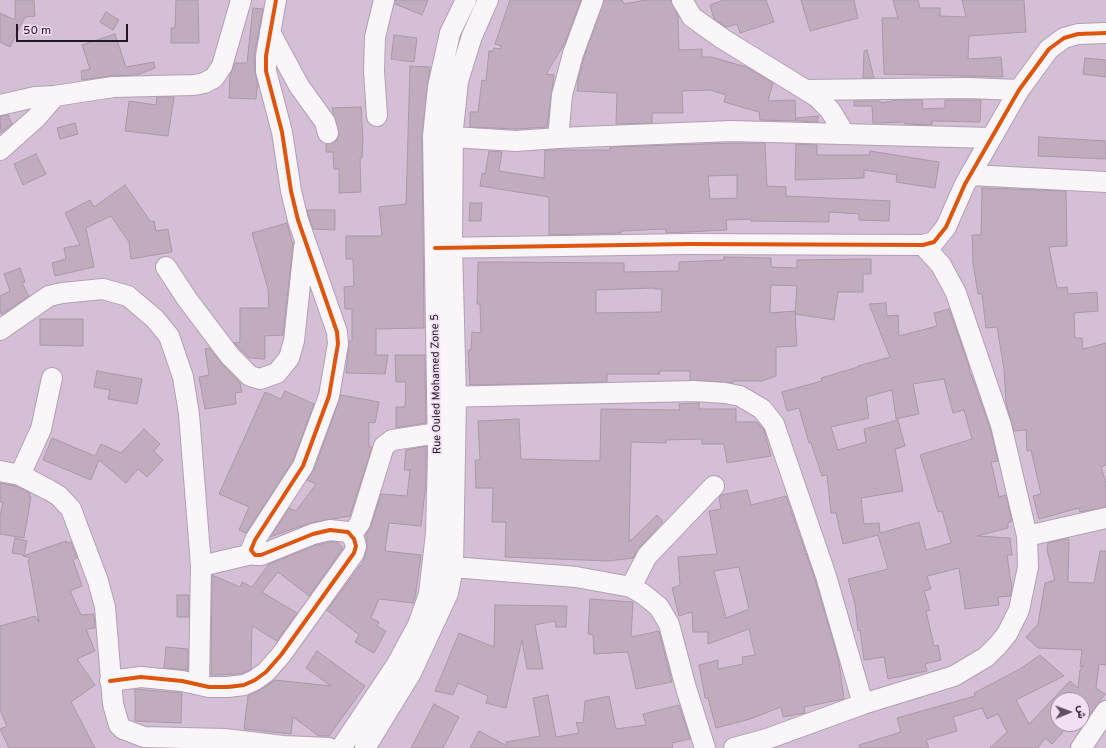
<!DOCTYPE html>
<html>
<head>
<meta charset="utf-8">
<style>
	body { margin:0 }
	#map { position:relative; width:1106px; height:748px; overflow:hidden; background:#d5bfd6; font-family:Overpass,Vazirmatn,sans-serif }
	canvas { display:block }
	.north { position:absolute; left:1050px; top:692px; width:40px; height:40px; box-sizing:border-box; background:#f2dff3; border:1px solid #a08fa0; border-radius:50%; rotate:89deg; font-size:11px; font-weight:700; line-height:16px; text-align:center; color:#241624 }
	.north::after { content:''; display:block; margin:auto; width:14px; height:18px; background:#625162; clip-path:polygon(50% 0,100% 100%,50% 72%,0 100%) }
	.scale { position:absolute; left:16px; top:24px; width:112px; height:18px; box-sizing:border-box; border:2px solid #241624; border-top:0; padding-left:5px; font-size:12px; line-height:14px; white-space:nowrap; color:#241624; -webkit-text-stroke:3px #f2dff3; paint-order:stroke }
</style>
</head>
<body>
<div id="map">
<canvas width="1106" height="748"></canvas>
<div class="north">ش</div>
<div class="scale">50 m</div>
</div>
<script>
const ctx = document.querySelector('canvas').getContext('2d');
ctx.lineJoin = 'round';
function fillPath(path, color) { ctx.fillStyle = color; ctx.fill(path, 'evenodd'); }
const poly = rows => new Path2D(rows.map(r => 'M' + r).join(''));
function stroke(path, color, width, dash) { ctx.strokeStyle = color; ctx.lineWidth = width; ctx.lineCap = dash ? 'butt' : 'round'; ctx.setLineDash(dash || []); ctx.stroke(path); }
function write(font, color, halo, rows, align = 'center') {
  ctx.font = font + ' Overpass,sans-serif'; ctx.lineWidth = 3.5; ctx.setLineDash([]); ctx.textBaseline = 'middle'; ctx.strokeStyle = halo; ctx.fillStyle = color; for (const [text, x, y, turn = 0] of rows) {
    ctx.save(); ctx.translate(x, y); ctx.rotate((+turn || 0) * Math.PI / 180); ctx.textAlign = isNaN(turn) ? turn : align; if (halo) ctx.strokeText(text, 0, 0); ctx.fillText(text, 0, 0); ctx.restore();
  }
}
const building = poly([
	[15,0,34,0,35,16,25,17,10,47,0,42,0,13,15,20,15,0],
	[176,0,198,0,199,43,171,43,171,28,175,28,176,0],
	[395,0,428,0,422,15,395,4,395,0],
	[510,0,581,0,565,43,546,74,554,75,547,127,516,129,470,127,470,112,478,112,482,80,486,81,489,51,493,51,494,48,501,49,501,46,495,44,510,0],
	[604,0,622,0,624,4,646,0,671,0,678,16,679,50,702,49,702,57,711,57,746,67,773,83,768,101,795,100,796,121,760,120,759,112,724,102,726,95,710,90,682,91,683,113,652,113,652,123,616,124,617,93,577,91,578,81,584,57,604,0],
	[724,0,766,0,774,22,740,33,737,24,726,27,714,19,710,5,724,0],
	[801,0,854,0,858,18,810,31,801,0],
	[893,0,918,0,920,8,940,8,940,16,966,17,962,0,1024,0,1026,32,969,36,968,59,1001,57,1003,77,884,74,882,18,898,18,893,0],
	[253,8,263,9,254,56,255,71,258,87,257,87,256,99,229,98,230,75,235,63,247,63,253,8],
	[106,12,119,20,113,30,100,22,106,12],
	[115,34,126,67,154,62,155,68,137,75,111,76,82,80,81,71,90,69,82,45,115,34],
	[394,35,417,38,414,62,391,59,394,35],
	[867,50,874,78,863,78,864,51,867,50],
	[1085,58,1106,60,1106,77,1083,74,1085,58],
	[410,66,430,67,422,136,424,328,376,329,376,355,388,355,385,374,346,373,349,341,352,341,352,309,345,309,344,287,354,286,353,259,346,259,346,236,382,236,379,207,406,204,410,66],
	[157,97,174,97,168,136,125,131,129,101,156,105,157,97],
	[897,100,922,100,923,109,945,108,945,100,981,100,980,122,932,121,932,125,905,124,905,122,873,123,872,106,854,106,854,101,880,101,881,103,897,100],
	[361,107,363,139,362,158,360,158,361,192,339,193,339,169,334,169,333,152,326,152,326,144,336,141,339,136,332,108,361,107],
	[8,115,12,124,1,133,0,116,8,115],
	[818,116,818,122,797,121,797,118,818,116],
	[75,123,78,134,60,139,57,128,75,123],
	[1039,137,1106,141,1106,159,1038,156,1039,137],
	[734,143,765,143,767,186,786,187,786,196,890,201,889,221,859,220,859,214,829,212,829,222,751,221,751,219,726,220,727,230,666,233,666,229,621,231,621,233,549,235,549,197,480,186,482,173,485,174,489,151,502,152,499,171,544,178,545,150,610,150,610,147,734,143],
	[737,175,737,198,710,199,708,176,737,175],
	[796,144,817,145,817,155,869,155,870,151,939,162,935,188,896,182,897,175,864,170,864,178,795,180,796,144],
	[36,154,46,174,23,185,14,164,36,154],
	[125,185,151,222,154,221,156,231,168,229,172,252,131,259,129,242,111,216,86,228,94,267,55,276,52,263,66,259,64,248,80,245,65,213,90,200,94,207,125,185],
	[982,188,1066,191,1067,246,1049,247,1057,288,1067,287,1068,294,1097,292,1098,311,1074,313,1075,338,1082,338,1083,349,1106,343,1106,465,1101,467,1106,483,1106,507,1080,512,1079,508,1039,519,1033,496,1041,494,1031,450,1027,451,1026,430,1014,431,1006,403,1004,369,997,327,986,328,982,294,978,294,973,263,972,235,981,235,982,188],
	[470,203,482,203,481,221,469,221,470,203],
	[307,210,335,210,335,230,313,229,307,210],
	[287,223,293,245,283,335,265,336,265,359,249,358,234,343,240,342,240,308,269,308,268,289,252,233,287,223],
	[724,257,771,258,771,267,797,268,797,260,871,259,871,274,863,274,863,292,838,292,834,320,795,314,797,286,771,285,770,313,795,311,797,346,776,347,776,376,762,381,733,381,733,383,690,380,690,371,659,371,660,374,607,374,607,382,470,385,468,350,471,350,472,332,481,333,480,304,477,304,478,262,624,263,624,272,679,271,679,262,724,260,724,257],
	[654,288,654,289,662,289,661,312,596,313,596,290,654,288],
	[20,268,25,282,22,283,29,296,2,315,0,311,0,296,10,291,4,274,20,268],
	[886,303,887,316,898,315,899,336,937,326,934,313,949,309,969,366,970,374,971,374,990,428,998,461,991,462,999,497,1006,495,1012,521,1008,523,1008,528,977,536,1010,538,1012,555,1007,555,1012,589,1010,596,998,597,999,605,965,609,959,568,927,576,931,589,924,591,930,610,926,611,934,646,938,645,941,660,925,664,927,671,888,679,884,657,864,660,860,630,858,631,855,604,848,579,888,569,878,535,843,544,836,513,831,513,827,475,822,476,811,443,809,443,799,408,787,411,782,392,822,381,821,378,858,367,858,366,890,357,869,304,886,303],
	[944,379,953,413,964,410,972,439,920,455,938,512,942,511,951,543,926,550,919,522,880,533,879,523,864,524,861,498,903,491,895,449,905,446,898,420,864,429,866,442,838,450,831,427,869,418,866,397,892,390,896,419,919,414,913,384,944,379],
	[40,319,83,319,83,346,40,345,40,319],
	[209,348,222,364,240,383,242,392,235,393,236,404,205,409,199,377,209,375,205,349,209,348],
	[395,355,425,355,426,423,396,428,396,407,405,407,406,382,396,382,395,355],
	[97,371,142,379,137,404,108,399,110,390,94,387,97,371],
	[285,391,314,404,293,461,246,533,239,530,249,507,219,494,265,392,281,399,285,391],
	[341,395,379,402,375,423,369,422,369,447,372,447,350,516,310,523,270,537,289,508,296,511,316,484,307,480,314,470,341,395],
	[699,403,699,409,736,409,736,422,757,422,764,430,771,456,727,463,724,444,702,444,702,439,666,440,666,443,631,442,629,542,657,515,663,522,639,548,633,558,608,561,505,557,506,522,492,522,493,488,476,488,475,460,480,460,478,421,519,419,521,459,600,461,601,409,680,410,679,404,699,403],
	[144,429,160,444,154,451,163,460,147,477,138,469,126,483,99,460,91,480,43,460,52,438,95,456,101,444,121,453,144,429],
	[426,446,426,482,421,526,389,523,385,551,421,555,415,598,413,603,379,599,371,618,379,622,377,626,386,631,374,653,355,642,359,635,327,610,363,562,367,549,366,534,371,526,381,494,407,496,410,470,404,470,406,450,426,446],
	[0,483,16,486,30,493,29,497,31,497,24,538,0,534,0,517,3,502,0,502,0,483],
	[747,490,751,505,786,496,815,579,839,662,844,699,804,707,805,713,783,717,781,707,750,719,716,728,708,698,705,698,699,665,718,660,718,669,743,664,742,657,755,655,749,629,708,644,708,632,693,632,692,612,679,616,672,588,680,585,678,557,717,554,709,511,721,509,719,498,721,495,747,490],
	[739,567,749,609,726,618,714,571,739,567],
	[15,538,27,541,24,555,12,553,15,538],
	[1065,539,1069,539,1068,582,1094,583,1100,551,1106,551,1106,665,1099,664,1096,688,1105,694,1082,726,1082,700,1058,700,1058,724,1070,724,1052,744,1045,738,1038,748,990,748,1007,732,998,714,987,719,982,708,953,717,957,731,926,740,929,748,860,748,859,745,901,732,897,718,975,696,974,693,1020,669,1040,655,1064,676,1016,700,1029,724,1070,681,1078,688,1080,670,1084,665,1080,667,1082,650,1038,648,1026,637,1038,624,1045,583,1055,580,1047,550,1048,543,1065,539],
	[66,541,66,543,71,542,77,558,73,560,82,586,70,591,81,615,94,614,95,628,86,629,95,651,77,659,95,685,71,702,95,748,9,748,0,729,7,726,0,710,0,626,35,616,39,622,28,560,31,558,23,556,66,541],
	[331,542,337,542,343,548,309,596,278,572,262,592,297,613,277,641,252,626,251,669,241,674,211,675,212,575,240,587,242,582,252,587,269,564,316,545,331,542],
	[177,595,189,595,189,617,177,617,177,595],
	[590,599,633,602,631,637,659,631,672,682,636,689,628,652,594,654,593,635,588,634,590,599],
	[495,605,567,606,566,627,556,627,555,621,535,625,543,669,527,669,522,640,506,708,486,703,488,696,458,683,453,695,435,691,459,633,494,647,495,605],
	[166,647,188,649,188,670,164,668,166,647],
	[317,651,365,686,329,736,319,736,293,717,291,734,244,729,248,696,262,689,275,680,331,686,306,668,317,651],
	[135,689,182,693,181,723,135,721,135,689],
	[548,695,556,737,579,733,576,722,583,723,585,701,609,696,616,729,646,725,643,714,679,705,690,739,672,743,673,748,470,748,479,731,507,746,506,742,540,736,533,698,548,695],
	[434,704,459,717,443,748,411,748,434,704]
]);
const minor = poly([
	[682,0,692,17,723,39,817,97,830,110,844,133],
	[270,32,299,86,325,122,328,133],
	[806,90,967,88,1019,90],
	[0,105,35,97,55,96],
	[377,116,374,71,375,37,384,0],
	[453,137,516,141,558,138,731,131,991,138],
	[558,138,562,95,573,54,593,0],
	[0,150,36,118,55,96,113,87,194,85,204,83,214,78,222,66,241,0],
	[970,175,1106,182],
	[435,248,689,244,923,245,934,242,946,227,965,184,1019,90,1049,49,1064,38,1078,34,1106,33],
	[166,267,187,299,230,356,250,376,260,379,277,373,289,358,294,341,304,247],
	[0,330,49,296,62,293,103,289,128,296,155,319,169,336,183,377,189,414,201,566,199,684],
	[443,397,694,391,725,393,740,396,762,409,774,424,826,576,863,704],
	[0,471,20,475,49,490,59,496,71,509,98,581,105,607,113,704,119,725,123,729,144,737,225,739,283,746,329,748],
	[20,475,41,429,52,378],
	[351,535,360,523,384,446,392,440,438,433],
	[1027,536,1106,518],
	[201,566,252,554],
	[440,566,576,577,631,587,643,594,659,607,669,624,686,688,705,748],
	[631,587,647,556,714,486],
	[110,681,141,677,182,681,209,687,228,687,244,685,255,680,266,672,281,655,354,553,356,546,354,539,348,532,330,530,313,534,261,555,255,555,251,550,255,540,303,466,329,396,338,344,337,332,298,220,291,191,282,132,266,71,266,56,276,0],
	[341,748,397,664,418,625,429,594,436,533,438,454,433,136,438,87,450,33,466,0],
	[365,748,411,673,448,593,453,568,456,397,452,246,453,129,458,81,472,36,488,0],
	[734,748,767,739,863,704,954,676,986,657,998,645,1007,634,1019,610,1028,567,1027,536,1001,425,956,293,941,265,923,245],
	[1081,748,1106,711]
]);
const cycleway = poly([
	[435,248,689,244,923,245,934,242,946,227,965,184,1019,90,1049,49,1064,38,1078,34,1106,33],
	[110,681,141,677,182,681,209,687,228,687,244,685,255,680,266,672,281,655,354,553,356,546,354,539,348,532,330,530,313,534,261,555,255,555,251,550,255,540,303,466,329,396,338,344,337,332,298,220,291,191,282,132,266,71,266,56,276,0]
]);
const streetNames = [
	["Rue Ouled Mohamed Zone 5",437,384,-91]
];
fillPath(building, '#c0acbc');
stroke(building, '#aa97a7', 1);
stroke(minor, '#b1a0b2', 22);
stroke(minor, '#f9f5f9', 20);
stroke(cycleway, '#de560d', 4);
write('11px', '#241624', '#f2dff3', streetNames);
</script>
</body>
</html>
